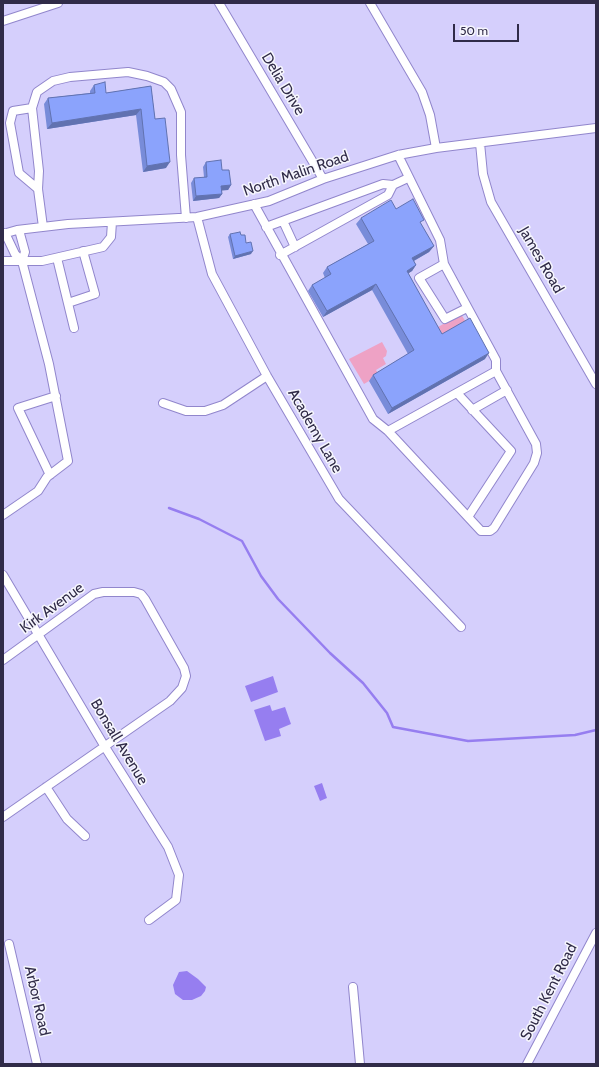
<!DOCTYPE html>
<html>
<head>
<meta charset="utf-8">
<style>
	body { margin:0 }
	#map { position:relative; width:599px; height:1067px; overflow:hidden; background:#d5cffc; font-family:Cabin,sans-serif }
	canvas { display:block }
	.frame { position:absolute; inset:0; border:4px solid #302b48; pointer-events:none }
	.scale { position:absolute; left:453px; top:24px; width:66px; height:18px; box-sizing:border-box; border:2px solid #302b48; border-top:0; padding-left:5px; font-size:12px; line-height:14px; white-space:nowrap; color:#302b48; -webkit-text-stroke:3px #f6f6fd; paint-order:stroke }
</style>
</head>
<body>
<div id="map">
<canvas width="599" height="1067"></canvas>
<div class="frame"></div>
<div class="scale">50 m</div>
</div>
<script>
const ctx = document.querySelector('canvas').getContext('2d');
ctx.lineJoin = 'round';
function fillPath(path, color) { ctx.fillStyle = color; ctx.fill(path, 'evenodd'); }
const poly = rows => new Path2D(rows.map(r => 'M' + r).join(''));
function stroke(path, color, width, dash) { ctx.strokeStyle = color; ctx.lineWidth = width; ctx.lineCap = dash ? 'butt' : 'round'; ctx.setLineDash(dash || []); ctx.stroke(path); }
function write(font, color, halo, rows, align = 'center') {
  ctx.font = font + ' Cabin,sans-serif'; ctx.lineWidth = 3; ctx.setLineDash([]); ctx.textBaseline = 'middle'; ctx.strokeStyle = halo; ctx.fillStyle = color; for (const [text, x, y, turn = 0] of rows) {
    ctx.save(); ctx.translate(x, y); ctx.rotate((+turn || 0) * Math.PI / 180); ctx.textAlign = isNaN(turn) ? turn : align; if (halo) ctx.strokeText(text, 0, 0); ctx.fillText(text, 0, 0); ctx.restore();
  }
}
const green = poly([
	[461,314,467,324,444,337,438,327],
	[382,342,387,351,386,356,383,358,386,364,376,370,379,375,364,384,349,359]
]);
const water = poly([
	[273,676,278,692,251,702,245,686],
	[270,705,272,711,285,707,291,724,279,729,281,736,265,741,254,710],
	[322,783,327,798,320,801,314,786],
	[187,971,198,979,206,987,205,991,201,996,192,1000,183,1000,175,994,173,985,179,972]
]);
const stream = poly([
	[169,508,199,519,242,541,261,576,278,599,330,653,363,683,387,713,393,727,468,741,575,735,596,730]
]);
const minor = poly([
	[219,3,323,179],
	[370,3,422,92,430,115,436,148],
	[3,21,58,3],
	[32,108,13,111,10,123,19,173,38,189],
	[480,143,483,174,491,202,596,384],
	[254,204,373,419,388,431,481,531,490,531,494,528,534,463,537,453,536,444,496,371,496,360,444,264,440,240,398,155],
	[197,217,212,274,267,376,339,499,461,627],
	[283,221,295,247],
	[43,227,38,189,39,171,32,108,37,92,53,81,70,77,128,72,147,76,164,82,171,89,181,112,181,155,186,218],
	[266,227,383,184,393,185],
	[5,233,15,254,22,261,25,252,19,230],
	[3,234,17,230,68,224,197,217,269,201,323,179,398,155,436,148,596,128],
	[280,255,388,195,393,185,408,178],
	[57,258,74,328],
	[3,261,42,261,103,247,111,237,112,222],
	[444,264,419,278,445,319,467,308],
	[68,303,95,294,83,251],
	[457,393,511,451,468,517],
	[163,403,186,411,205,411,223,405,267,376],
	[472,410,507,390],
	[388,431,496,371],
	[50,475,18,408,56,396],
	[3,515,38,491,47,477,68,461,49,364,22,261],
	[3,575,105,747,168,847,179,875,176,900,149,920],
	[3,660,94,594,103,592,134,592,141,594,145,599,184,668,186,676,182,688,170,701,3,817],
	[46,787,67,819,85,836],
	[9,944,37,1064],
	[353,987,360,1064],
	[527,1064,596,933]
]);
const wall = poly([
	[94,85,106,93,151,86,155,119,166,168,143,172,136,115,47,129,44,104,48,98,90,93,90,91],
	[206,162,222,170,231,185,228,190,222,190,222,194,219,198,193,201,191,183,194,178,204,177,203,167],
	[396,209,421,224,434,246,429,252,414,261,416,265,412,271,408,273,442,334,485,359,388,414,369,381,373,375,408,354,372,290,323,317,308,291,312,285,325,278,323,273,327,267,368,244,356,224,361,218],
	[230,234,241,235,246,243,251,254,233,259,228,237]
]);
const shadedWall = poly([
	[141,109,136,115,47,129,52,123],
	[170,162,166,168,143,172,147,166],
	[231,185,228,190,218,191,221,186],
	[222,194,219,198,193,201,196,196],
	[434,246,429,252,408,264,412,258],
	[253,251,251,254,233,259,235,256],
	[416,265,412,271,403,277,407,271],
	[376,284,372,290,323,317,327,311],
	[489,353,485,359,388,414,392,408]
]);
const building = poly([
	[105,82,106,93,151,86,155,119,165,118,170,162,147,166,141,109,52,123,48,98,95,93,94,85,105,82],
	[221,160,222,170,229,170,231,185,221,186,222,194,196,196,194,178,207,177,206,162,221,160],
	[413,199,424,220,420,222,434,246,412,258,416,265,407,271,442,334,470,318,489,353,392,408,373,375,414,350,376,284,327,311,312,285,331,274,327,267,374,241,361,218,391,200,396,209,413,199],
	[240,232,241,235,245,235,246,243,251,242,253,251,235,256,230,234,240,232]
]);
const streetNames = [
	["Delia Drive",283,84,59],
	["North Malin Road",296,174,-19],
	["James Road",541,260,60],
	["Academy Lane",315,431,60],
	["Kirk Avenue",52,608,-36],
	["Bonsall Avenue",119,742,59],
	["South Kent Road",549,992,-63],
	["Arbor Road",37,1001,77]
];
fillPath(green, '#eea2c5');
fillPath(water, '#967ef0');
stroke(stream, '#967ef0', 2.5);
stroke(minor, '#9186cc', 10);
stroke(minor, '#fff', 8);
fillPath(wall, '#788cd9');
fillPath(shadedWall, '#6172b0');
fillPath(building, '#8ba3fc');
stroke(building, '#6172b0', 1);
write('15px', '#302b48', '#f6f6fd', streetNames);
</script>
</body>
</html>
